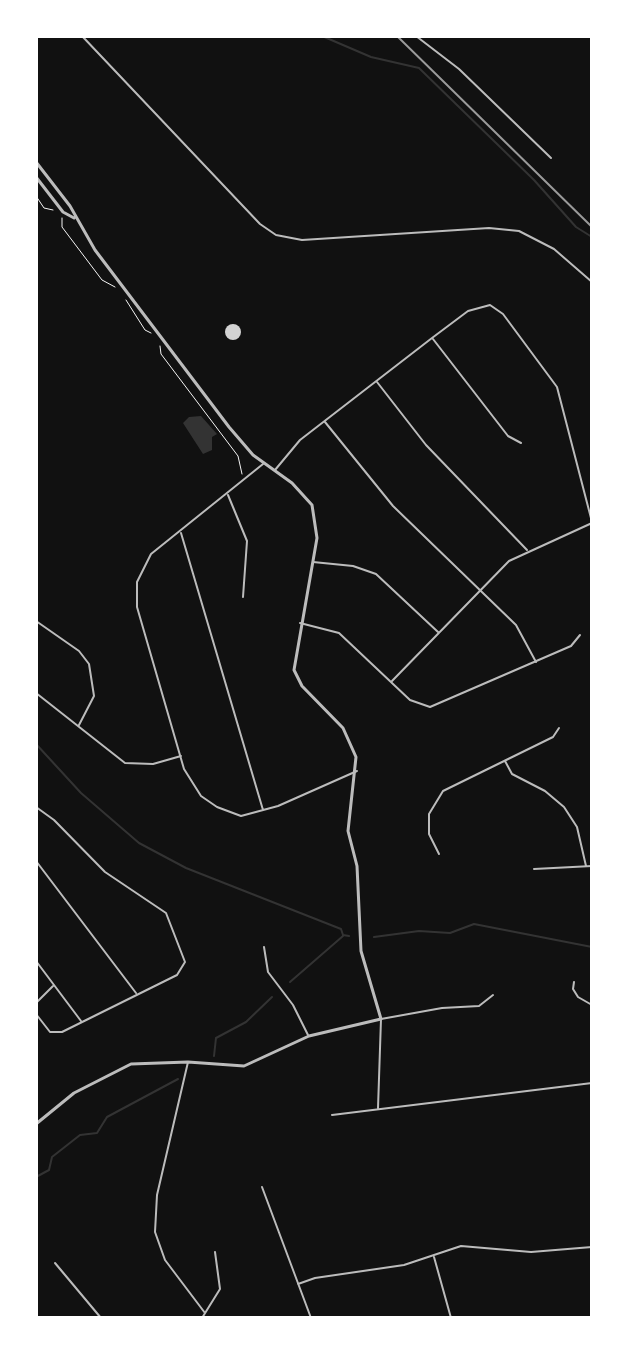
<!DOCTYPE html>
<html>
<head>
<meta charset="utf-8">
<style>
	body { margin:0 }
	#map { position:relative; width:628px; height:1354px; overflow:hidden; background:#111; font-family:"Exo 2",sans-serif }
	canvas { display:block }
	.frame { position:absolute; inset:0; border:38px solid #fff; pointer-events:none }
</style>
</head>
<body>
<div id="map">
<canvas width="628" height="1354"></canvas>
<div class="frame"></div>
</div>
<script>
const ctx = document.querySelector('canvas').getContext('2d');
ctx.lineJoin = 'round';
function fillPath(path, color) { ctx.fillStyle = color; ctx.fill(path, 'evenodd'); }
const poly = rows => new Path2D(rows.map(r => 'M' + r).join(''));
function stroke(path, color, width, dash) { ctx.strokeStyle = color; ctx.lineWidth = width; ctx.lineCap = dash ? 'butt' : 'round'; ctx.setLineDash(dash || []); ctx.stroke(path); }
const water = poly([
	[201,416,217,434,212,437,212,450,203,454,183,423,189,417]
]);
const stream = poly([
	[322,36,371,57,419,68,534,180,576,227,592,237],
	[36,744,81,793,139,843,186,868,341,929,343,935,349,936],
	[374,937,419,931,450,933,474,924,592,947],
	[290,982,343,936],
	[214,1056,216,1038,246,1022,272,997],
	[36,1177,49,1170,52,1157,80,1135,97,1133,107,1117,178,1079]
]);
const building = poly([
	'225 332a8 8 0 1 1 16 0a8 8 0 1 1-16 0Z'
]);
const path = poly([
	[36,196,44,208,53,210],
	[62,218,62,227,102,280,115,287],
	[126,300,145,330,151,333],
	[160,346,161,354,238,456,242,474]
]);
const minor = poly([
	[82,36,260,224,276,235,302,240,489,228,519,231,554,249,592,282],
	[416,36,459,69,551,158],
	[433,339,508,436,521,443],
	[377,382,426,445,527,550],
	[325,422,393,506,516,625,536,662],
	[263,464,151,554,137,582,137,607,184,769,201,796,217,807,241,816,278,806,357,771],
	[275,470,300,440,432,338,468,311,490,305,503,314,557,387,592,522],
	[228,495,247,541,243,597],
	[181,533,263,810],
	[313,562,353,566,376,574,438,632],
	[36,621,79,651,89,664,94,696,79,725],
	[300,623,339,633,410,700,430,707,571,646,580,635],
	[392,681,509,561,592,523],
	[36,693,125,763,153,764,181,756],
	[505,761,512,774,545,791,564,807,577,827,586,866],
	[36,807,54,820,105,872,166,913,185,962,177,975,62,1032,50,1032,36,1014],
	[439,854,429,834,429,814,443,791,553,737,559,728],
	[36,861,136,993],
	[534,869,592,866],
	[264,947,268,972,293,1005,308,1035],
	[36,961,81,1021],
	[574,982,573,989,578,997,592,1005],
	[36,1003,53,986],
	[188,1062,157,1195,155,1232,165,1260,205,1313],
	[378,1108,381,1019,442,1008,479,1006,493,995],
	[332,1115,592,1083],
	[262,1187,311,1318],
	[434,1257,451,1318],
	[55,1263,101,1318],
	[298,1284,315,1278,404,1265,461,1246,531,1252,592,1247],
	[202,1318,220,1289,215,1252]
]);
const tertiary = poly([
	[36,162,70,206,95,250,229,427,253,455,292,483,312,505,317,538,294,670,302,686,343,728,356,757,348,831,357,866,361,951,381,1019,309,1036,244,1066,188,1062,131,1064,74,1093,36,1124],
	[36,177,63,212,74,218]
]);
const rail = poly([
	[397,36,592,227]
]);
fillPath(water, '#333');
stroke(stream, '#333', 2);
fillPath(building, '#d3d3d3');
stroke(path, '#f5f5f5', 1);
stroke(minor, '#bcbcbc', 2);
stroke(tertiary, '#bcbcbc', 3);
stroke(rail, '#9a9a9a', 2);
</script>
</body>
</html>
